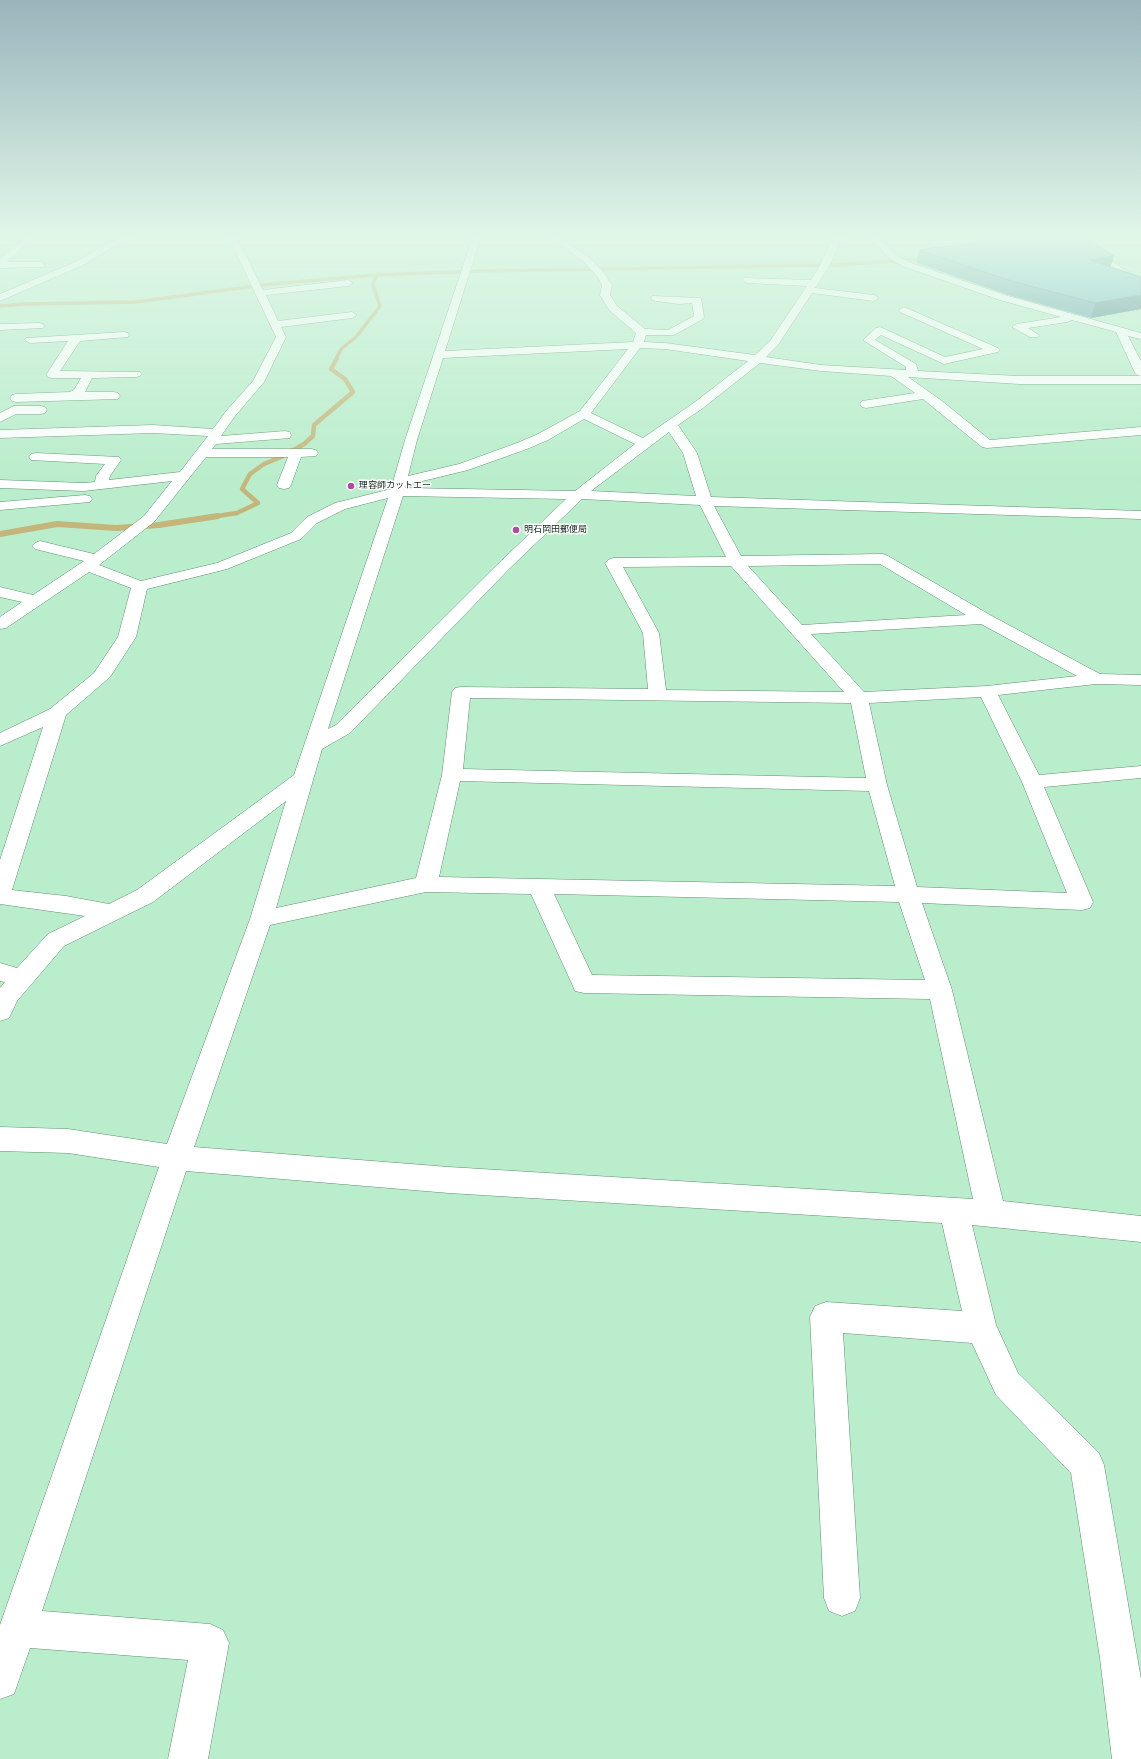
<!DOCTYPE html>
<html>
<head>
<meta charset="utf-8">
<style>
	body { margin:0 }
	canvas { display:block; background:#b9edcb }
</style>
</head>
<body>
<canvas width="1141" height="1759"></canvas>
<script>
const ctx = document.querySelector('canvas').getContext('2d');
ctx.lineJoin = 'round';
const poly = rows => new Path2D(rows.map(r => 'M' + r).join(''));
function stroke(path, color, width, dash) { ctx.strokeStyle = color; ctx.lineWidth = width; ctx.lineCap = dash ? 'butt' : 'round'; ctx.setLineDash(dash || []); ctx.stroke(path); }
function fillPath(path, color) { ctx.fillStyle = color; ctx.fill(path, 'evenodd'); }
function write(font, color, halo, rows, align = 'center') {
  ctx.font = font + ' Poppins,"Noto Sans JP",sans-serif'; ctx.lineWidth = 3; ctx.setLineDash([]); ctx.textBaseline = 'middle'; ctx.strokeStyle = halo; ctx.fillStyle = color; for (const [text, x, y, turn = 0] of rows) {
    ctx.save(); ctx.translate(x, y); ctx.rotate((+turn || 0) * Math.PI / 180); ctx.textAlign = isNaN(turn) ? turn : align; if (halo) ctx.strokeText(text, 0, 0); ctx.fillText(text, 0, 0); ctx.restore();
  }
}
const streamFar2 = poly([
	[0,306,24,304,135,302,271,284,376,275,478,271,835,265,927,259],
	[336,359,341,349,356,337,380,306,373,285,376,275]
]);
const streamFar1 = poly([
	[211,517,237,513,258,503,242,489,250,474,264,464,281,457,304,444,313,436,314,425,353,392,345,379,331,369,337,358]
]);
const stream = poly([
	[0,534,57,524,116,528,159,525,218,516]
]);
const minor = poly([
	[26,236,35,236,7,262,40,262,45,265,43,267,0,268,0,259,26,236],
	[129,236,140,236,114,247,81,266,0,301,0,294,75,262,108,243,129,236],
	[228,236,236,236,263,290,348,280,353,283,348,286,266,295,278,321,352,312,357,315,352,318,281,327,286,337,264,382,235,416,221,436,285,431,290,432,291,435,290,438,216,444,212,449,311,449,316,450,318,453,316,456,301,457,291,485,289,488,284,489,279,488,277,485,288,457,206,457,154,522,99,565,141,581,217,563,291,533,307,517,335,503,391,489,405,440,473,236,481,236,445,351,633,342,636,333,609,310,600,295,602,285,597,276,583,261,548,236,557,236,589,257,604,273,612,285,610,295,617,306,645,329,668,330,694,316,692,303,679,304,656,301,652,300,651,298,652,296,701,298,704,317,703,319,674,335,646,335,644,342,665,343,755,355,770,341,807,286,747,283,744,282,742,280,744,278,811,280,819,267,832,241,838,236,847,236,839,244,829,267,815,288,874,295,879,298,874,301,812,293,778,345,766,357,821,365,906,370,906,367,863,340,876,328,880,327,945,357,983,349,900,312,899,310,904,307,998,348,1000,350,998,352,944,364,881,335,875,340,916,364,918,371,1019,376,1141,376,1141,384,1019,384,908,377,942,401,990,440,1141,427,1141,435,987,448,982,447,923,399,866,408,862,407,860,404,862,401,915,393,891,376,821,371,760,363,703,408,678,425,697,453,711,497,1141,511,1141,519,714,506,741,556,883,554,888,556,990,615,1100,674,1141,675,1141,685,1096,684,998,695,1039,775,1141,766,1141,778,1044,787,1093,902,1090,908,1082,910,922,903,952,990,1003,1201,1141,1216,1141,1242,972,1225,996,1325,1018,1373,1099,1453,1104,1465,1141,1679,1141,1759,1112,1759,1100,1658,1071,1473,996,1395,972,1343,843,1333,860,1598,855,1611,842,1616,829,1611,824,1598,810,1317,815,1306,826,1302,962,1311,942,1223,449,1193,186,1171,42,1611,210,1624,223,1630,229,1643,208,1759,168,1759,188,1660,30,1648,14,1694,0,1699,0,1625,159,1167,68,1153,0,1151,0,1127,68,1129,167,1144,250,919,286,801,153,902,64,946,17,1001,9,1018,0,1021,0,988,5,982,0,981,0,963,17,968,48,934,85,916,0,904,0,860,43,727,0,746,0,733,50,709,94,673,118,637,131,588,89,572,6,628,0,629,0,617,22,602,0,597,0,587,33,595,84,561,35,549,32,546,35,543,40,541,94,554,144,516,172,481,84,491,0,488,0,480,84,483,95,482,96,476,105,464,31,460,29,457,31,454,36,453,119,457,121,460,110,476,109,480,180,472,208,436,153,433,0,438,0,430,153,425,213,429,227,410,253,381,276,337,228,236],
	[640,348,665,349,748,361,695,402,643,438,591,413,640,348],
	[628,349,580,411,538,434,517,443,459,464,408,476,417,440,443,358,628,349],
	[584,419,635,444,575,491,405,488,406,485,468,470,527,449,548,440,584,419],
	[669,432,683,453,696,496,591,491,669,432],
	[403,496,566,499,499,563,336,725,328,729,403,496],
	[388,498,294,775,137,890,109,904,66,896,12,890,66,715,110,677,136,637,147,589,227,569,301,539,317,523,345,509,388,498],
	[582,499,700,505,726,557,613,558,608,560,605,563,643,633,648,689,461,687,455,688,452,692,442,775,416,878,276,908,322,749,350,733,509,569,582,499],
	[880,564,966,615,802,625,748,566,880,564],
	[731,566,844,692,666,690,659,633,623,567,731,566],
	[981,624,1077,676,987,686,864,692,811,634,981,624],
	[981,697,1022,782,1067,893,917,887,887,785,869,703,981,697],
	[470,698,851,703,866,778,463,769,470,698],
	[460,781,869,791,895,886,439,877,460,781],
	[426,892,531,894,572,984,575,991,584,993,930,999,973,1199,449,1167,194,1147,270,925,426,892],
	[554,894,899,902,925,980,592,975,554,894],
	[869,236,878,236,896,255,911,263,1008,296,1141,333,1141,339,1128,336,1141,361,1141,376,1137,375,1135,373,1116,332,1072,320,1067,322,1028,328,1039,335,1038,337,1030,337,1012,327,1017,324,1061,317,1000,300,905,267,890,259,869,236],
	[1062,236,1072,236,1141,280,1141,287,1062,236],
	[39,323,43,324,44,326,43,328,0,330,0,324,39,323],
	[124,332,128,333,129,335,128,337,80,341,60,371,140,372,142,374,140,376,136,377,92,378,85,392,114,392,118,393,120,396,118,399,16,402,12,401,10,398,12,395,16,394,70,392,74,390,81,378,52,378,48,377,46,375,68,341,30,343,25,340,26,338,124,332],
	[14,406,41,406,45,407,47,410,45,413,41,414,16,414,0,422,0,413,14,406],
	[85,495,90,496,92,499,90,502,0,510,0,502,85,495]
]);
const wall = poly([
	[919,250,1111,267,1141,277,1141,309,1091,318,1008,295,917,263]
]);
const shadedWall = poly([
	[1114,256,1110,269,1089,260],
	[1141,295,1141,309,1091,318,1095,303]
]);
const building = poly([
	[1022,236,1082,236,1114,256,1089,260,1141,277,1141,295,1095,303,1012,281,919,250,1022,236]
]);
const markers = [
	[351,486,4,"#b847a2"],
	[516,530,4,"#b847a2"]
];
const farPoinames = [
	["理容師カットエー",359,486],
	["明石岡田郵便局",524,530]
];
stroke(streamFar2, '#c4b67a', 3.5);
stroke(streamFar1, '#c4b67a', 4.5);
stroke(stream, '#c4b67a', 6);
stroke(minor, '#5f9071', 1);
fillPath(minor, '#fff');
fillPath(wall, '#5899a9');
fillPath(shadedWall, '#477d8a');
fillPath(building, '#66b2c5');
stroke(building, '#477d8a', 1);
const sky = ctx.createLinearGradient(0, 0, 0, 482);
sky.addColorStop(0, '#99b5bc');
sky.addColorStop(0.49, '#e0f7e8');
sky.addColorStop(1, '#e0f7e800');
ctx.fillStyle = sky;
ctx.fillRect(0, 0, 1141, 482);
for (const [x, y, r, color] of markers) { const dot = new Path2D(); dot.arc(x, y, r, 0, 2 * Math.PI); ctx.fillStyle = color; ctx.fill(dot); stroke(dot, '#fff', 1.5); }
write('9px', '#12261a', '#fff', farPoinames, 'left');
</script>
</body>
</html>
